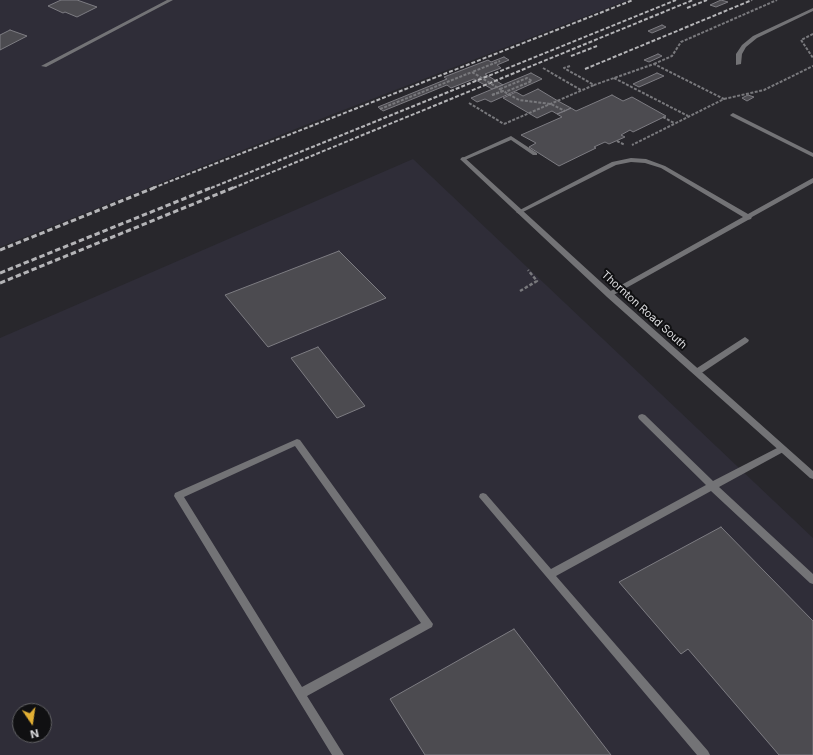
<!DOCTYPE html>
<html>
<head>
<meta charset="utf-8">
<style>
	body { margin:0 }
	#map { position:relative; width:813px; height:755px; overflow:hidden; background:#28272c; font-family:Inter,sans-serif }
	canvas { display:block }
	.north { position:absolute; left:12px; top:703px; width:40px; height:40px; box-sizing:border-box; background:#101012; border:1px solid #616164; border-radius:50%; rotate:167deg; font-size:11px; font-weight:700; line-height:16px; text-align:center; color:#dbdbde }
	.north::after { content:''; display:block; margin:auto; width:14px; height:18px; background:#e2af34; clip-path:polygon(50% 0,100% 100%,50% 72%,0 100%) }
</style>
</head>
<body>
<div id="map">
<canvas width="813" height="755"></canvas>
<div class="north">N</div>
</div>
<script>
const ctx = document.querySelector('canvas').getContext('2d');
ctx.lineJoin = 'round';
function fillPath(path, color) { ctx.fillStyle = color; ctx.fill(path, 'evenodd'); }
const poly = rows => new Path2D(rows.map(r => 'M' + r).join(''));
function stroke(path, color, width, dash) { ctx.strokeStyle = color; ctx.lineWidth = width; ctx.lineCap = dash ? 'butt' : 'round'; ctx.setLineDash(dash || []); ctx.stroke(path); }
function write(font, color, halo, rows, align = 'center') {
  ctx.font = font + ' Inter,sans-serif'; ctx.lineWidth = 4; ctx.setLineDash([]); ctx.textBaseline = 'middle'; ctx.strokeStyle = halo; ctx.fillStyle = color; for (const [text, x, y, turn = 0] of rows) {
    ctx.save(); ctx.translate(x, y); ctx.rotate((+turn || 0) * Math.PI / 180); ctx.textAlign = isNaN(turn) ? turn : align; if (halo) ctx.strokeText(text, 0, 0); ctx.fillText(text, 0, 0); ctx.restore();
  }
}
const built = poly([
	[0,0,628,0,328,116,0,247],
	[413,159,813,538,813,755,0,755,0,338],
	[20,711,44,711,44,735,20,735]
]);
const building = poly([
	[61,0,77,0,97,7,77,17,65,12,63,13,48,6,61,0],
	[721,0,728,2,716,7,710,5,721,0],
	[662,25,666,27,652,33,648,31,662,25],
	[10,30,27,36,0,50,0,35,10,30],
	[658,54,662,56,649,62,644,60,658,54],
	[504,57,509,60,497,65,501,68,485,74,503,85,492,89,474,79,451,88,447,85,383,111,378,107,447,79,444,77,488,60,491,62,504,57],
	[531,73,542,79,491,102,485,99,477,102,471,98,531,73],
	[657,73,664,76,639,87,633,84,657,73],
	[538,89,558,101,571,108,557,114,552,111,537,118,503,98,516,92,523,96,538,89],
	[612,95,623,101,632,97,666,116,633,132,630,130,621,135,625,137,609,144,605,142,594,147,596,148,559,166,529,147,536,143,521,135,562,117,557,114,565,111,571,108,576,111,612,95],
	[748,95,754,97,747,101,742,98,748,95],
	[339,251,386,298,268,347,225,295,339,251],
	[318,347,365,406,337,418,291,358,318,347],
	[721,527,813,621,813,755,779,755,688,649,681,654,619,582,721,527],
	[514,629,611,755,425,755,390,699,514,629]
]);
const pathFar1 = poly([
	[813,34,801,40,813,58],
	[654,64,672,56,681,42,777,0],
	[570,66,564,68,594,85,654,64,724,99,632,145],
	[543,68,581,90],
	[614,78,688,116],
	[500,89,527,78,532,81,505,92],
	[492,95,503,91,519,100,551,104,565,111],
	[724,99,764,90,813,66],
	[469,103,504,124],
	[380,109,472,72],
	[663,117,674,123],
	[504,124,594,85],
	[617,141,625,145]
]);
const path = poly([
	[520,291,537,281,528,270]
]);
const lane = poly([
	[167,0,173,0,46,67,41,66,167,0],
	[813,8,813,11,757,38,746,47,742,54,741,64,736,65,736,54,742,45,753,36,813,8],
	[733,113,813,153,813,157,731,116,730,115,733,113],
	[511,136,537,153,537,155,533,155,511,140,465,160,461,160,460,159,511,136],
	[631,158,646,159,665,166,748,214,811,179,813,178,813,183,752,217,751,219,748,220,610,297,606,295,607,293,743,217,661,168,645,163,631,162,616,165,521,213,519,214,516,212,612,162,631,158],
	[745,337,749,340,748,342,700,374,694,374,693,372,694,370,745,337],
	[642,414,645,415,713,481,779,447,785,447,786,449,785,451,719,487,813,574,813,584,810,583,711,491,556,576,708,751,710,755,697,755,479,497,480,494,483,493,486,494,551,569,706,485,639,419,638,417,639,415,642,414],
	[297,439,300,440,433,624,432,627,307,696,344,755,332,755,174,496,175,493,297,439],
	[295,446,421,623,302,687,184,497,295,446]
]);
const street = poly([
	[463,157,465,158,613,293,813,471,813,479,810,478,607,297,461,160,461,158,463,157]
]);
const railFar1 = poly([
	[687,8,707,0],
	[571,56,597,46],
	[585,69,752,0],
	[153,188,633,0],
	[211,188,676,0],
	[233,188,693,0]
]);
const rail = poly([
	[0,250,156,187],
	[0,273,213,187],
	[0,283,235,187]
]);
const pathBridge = poly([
	[492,95,503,91,472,72,500,61]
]);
const streetNames = [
	["Thornton Road South",644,310,42]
];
fillPath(built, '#2f2d38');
fillPath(building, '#4c4b50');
stroke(building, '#7d7c82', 1);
stroke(pathFar1, '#79797d', 2, [3, 1.5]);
stroke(path, '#79797d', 2.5, [3.5, 2]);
fillPath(lane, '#737376');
fillPath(street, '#737376');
stroke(railFar1, '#b4b4b7', 2, [4, 2]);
stroke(rail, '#b4b4b7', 3, [5.5, 3]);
stroke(pathBridge, '#79797d', 2, [3, 1.5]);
write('11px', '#dbdbde', '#101012', streetNames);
</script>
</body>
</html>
